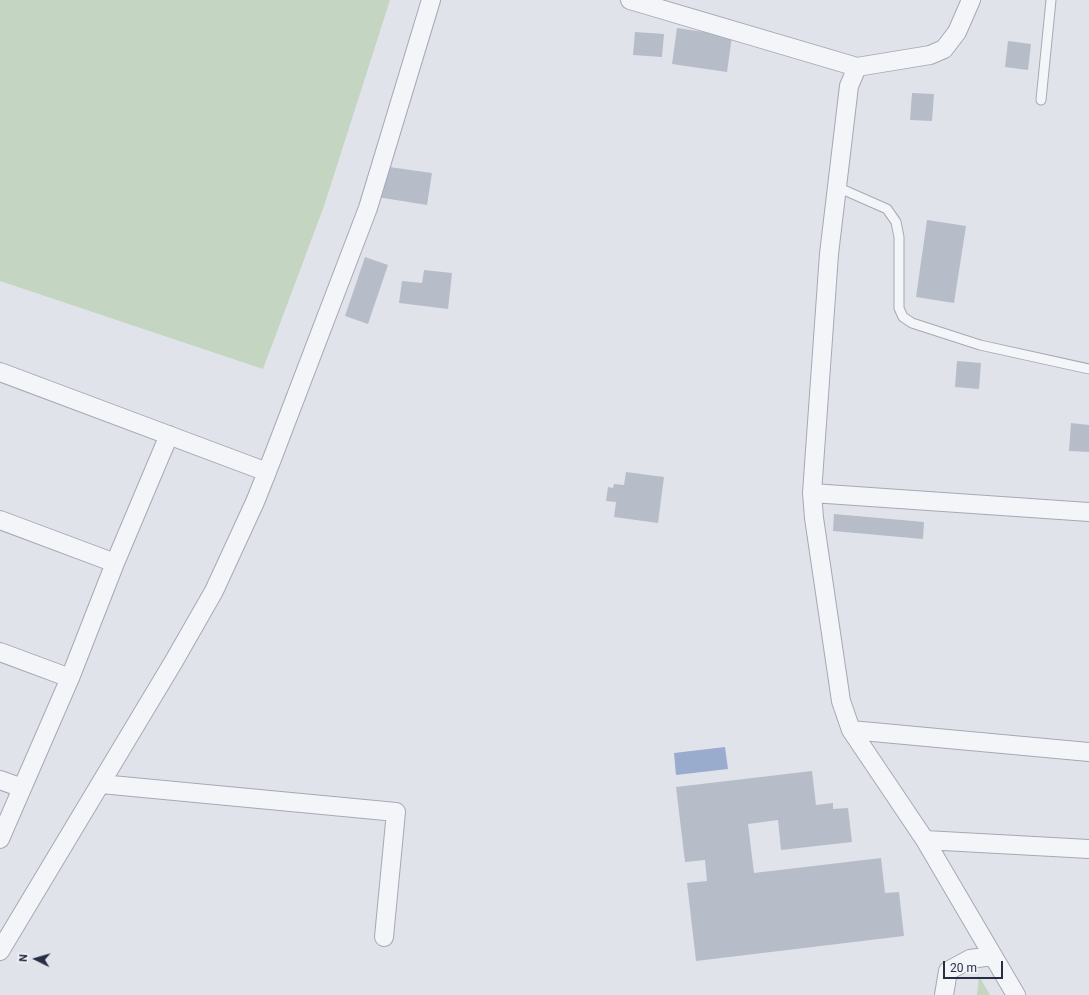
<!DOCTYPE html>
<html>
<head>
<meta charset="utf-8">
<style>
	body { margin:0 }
	#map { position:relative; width:1089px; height:995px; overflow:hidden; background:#e1e3eb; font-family:Roboto,sans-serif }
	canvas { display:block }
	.north { position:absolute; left:16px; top:939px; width:40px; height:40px; -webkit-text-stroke:3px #f0f3f8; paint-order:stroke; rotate:275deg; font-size:11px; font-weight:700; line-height:16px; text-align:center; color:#272e44 }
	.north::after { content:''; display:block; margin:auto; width:14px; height:18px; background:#272e44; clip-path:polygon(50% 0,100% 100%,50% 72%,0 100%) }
	.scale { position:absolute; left:943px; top:961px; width:60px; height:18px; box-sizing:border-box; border:2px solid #272e44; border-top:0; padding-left:5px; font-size:12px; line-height:14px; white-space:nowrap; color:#272e44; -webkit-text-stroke:3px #f0f3f8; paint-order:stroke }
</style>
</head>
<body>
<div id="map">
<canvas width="1089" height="995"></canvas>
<div class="north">N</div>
<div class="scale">20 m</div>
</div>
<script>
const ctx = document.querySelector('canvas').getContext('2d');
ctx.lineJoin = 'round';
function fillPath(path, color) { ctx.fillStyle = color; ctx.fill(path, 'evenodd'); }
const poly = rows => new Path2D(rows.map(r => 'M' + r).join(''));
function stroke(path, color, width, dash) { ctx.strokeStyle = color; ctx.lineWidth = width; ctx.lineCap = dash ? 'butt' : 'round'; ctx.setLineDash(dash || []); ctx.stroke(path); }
const green = poly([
	[0,0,390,0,324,206,263,369,0,281],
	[979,976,990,995,977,995]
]);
const water = poly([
	[725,747,728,769,676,775,674,753]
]);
const building = poly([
	[677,28,732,36,727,72,672,64],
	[635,32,664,34,662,57,633,55],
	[1008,41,1031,44,1028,70,1005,67],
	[912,93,934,94,932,121,910,120],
	[382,166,432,173,427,205,377,197],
	[927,220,966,226,954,303,916,297],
	[365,257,388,265,368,324,345,316],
	[424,270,452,273,448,309,399,303,402,281,422,283],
	[957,361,981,363,979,389,955,387],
	[1071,423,1089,425,1089,452,1069,451],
	[626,472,664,477,658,523,614,517,616,502,606,501,608,487,613,488,614,484,624,485],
	[834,514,924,522,923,539,833,531],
	[812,771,816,805,833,803,833,809,848,808,852,842,781,850,778,820,748,824,754,873,881,858,885,893,899,892,904,936,696,961,687,883,707,881,705,860,685,862,676,787]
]);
const lane = poly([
	[1041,100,1051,0],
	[837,187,887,209,896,222,899,237,899,308,903,317,912,323,980,345,1089,369]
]);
const street = poly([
	[630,0,857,67,930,55,944,49,957,32,971,0],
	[857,67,849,86,829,254,812,493,814,518,841,701,851,730,925,840,1016,995],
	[0,372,267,472],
	[812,493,1089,512],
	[0,520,115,563],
	[0,652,70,678],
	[851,730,1089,752],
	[0,780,22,788],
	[101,784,396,812,384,937],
	[0,839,70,678,115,563,169,435],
	[925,840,1089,849],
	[0,951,174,661,214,591,255,502,267,472,368,208,431,0],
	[944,995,948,971,970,959,993,956]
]);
fillPath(green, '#c4d5c1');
fillPath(water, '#99acce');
fillPath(building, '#b7bcc9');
stroke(lane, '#a5a9b6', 11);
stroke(street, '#a5a9b6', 20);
stroke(lane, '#f4f5f8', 9);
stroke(street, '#f4f5f8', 18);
</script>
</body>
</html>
